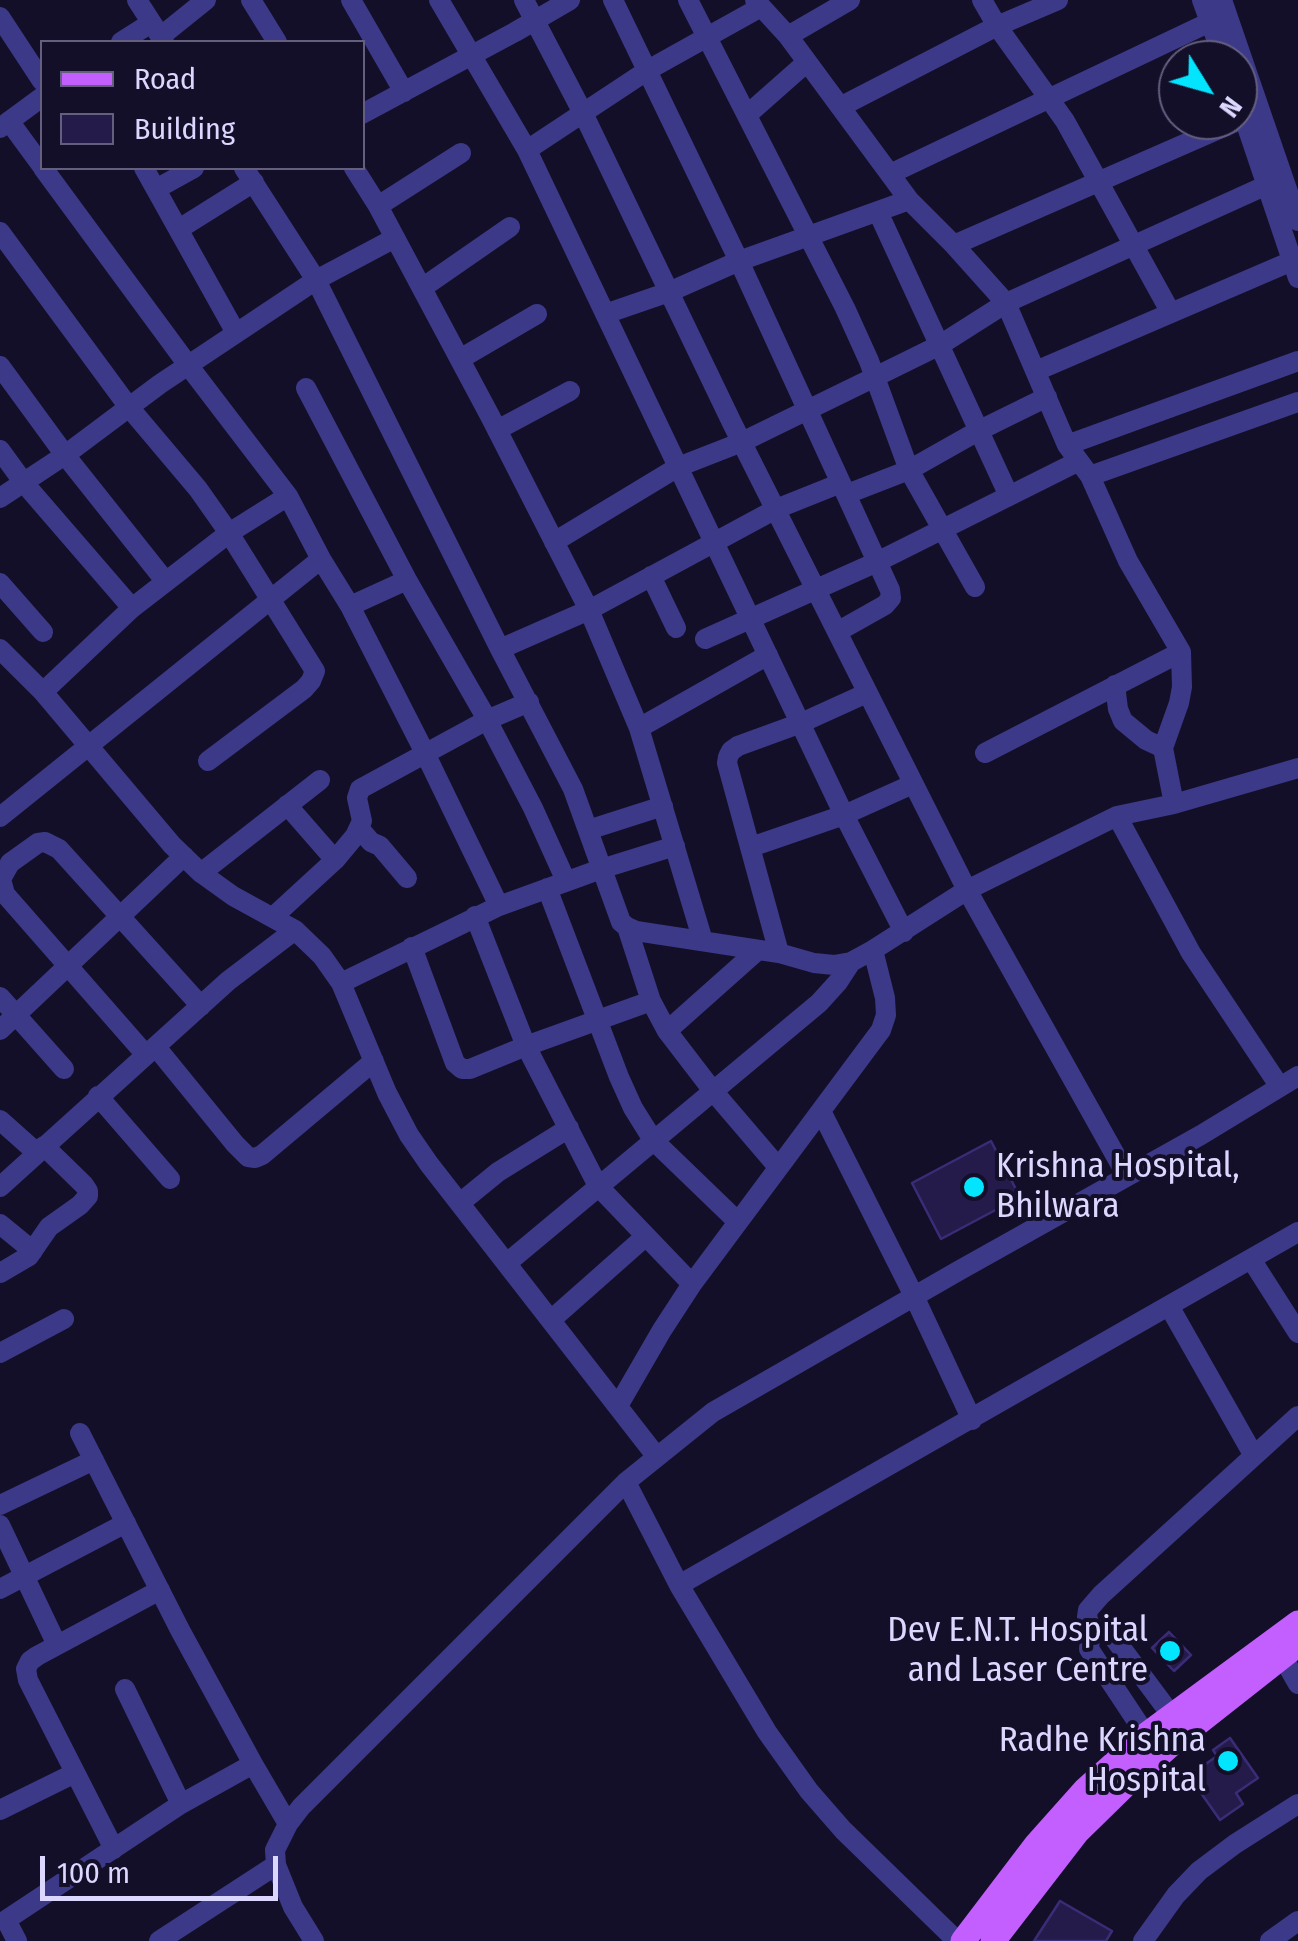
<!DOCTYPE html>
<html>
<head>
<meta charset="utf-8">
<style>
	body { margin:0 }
	#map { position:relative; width:1298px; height:1941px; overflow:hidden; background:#140f29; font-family:"Fira Sans Condensed",sans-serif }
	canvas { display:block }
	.legend { position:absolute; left:40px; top:40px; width:325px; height:130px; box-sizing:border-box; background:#140f29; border:2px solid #645f7f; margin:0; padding:12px 18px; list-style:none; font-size:30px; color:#dcd7ff }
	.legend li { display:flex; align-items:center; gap:20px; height:50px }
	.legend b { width:50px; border:2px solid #645f7f }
	.north { position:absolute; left:1158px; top:40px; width:100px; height:100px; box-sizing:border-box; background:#140f29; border:2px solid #645f7f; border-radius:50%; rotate:127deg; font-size:28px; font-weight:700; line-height:40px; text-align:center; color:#dcd7ff }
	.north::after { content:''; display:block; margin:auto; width:35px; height:45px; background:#03e5ff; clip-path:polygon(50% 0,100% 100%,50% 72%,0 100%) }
	.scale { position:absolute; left:40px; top:1856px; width:238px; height:45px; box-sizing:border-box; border:5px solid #dcd7ff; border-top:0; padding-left:12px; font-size:30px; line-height:35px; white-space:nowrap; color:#dcd7ff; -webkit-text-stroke:8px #140f29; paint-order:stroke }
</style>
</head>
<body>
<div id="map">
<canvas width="1298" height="1941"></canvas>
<ul class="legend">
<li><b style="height:12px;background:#c35eff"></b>Road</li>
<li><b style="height:28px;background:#251b4a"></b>Building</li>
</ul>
<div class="north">N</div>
<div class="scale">100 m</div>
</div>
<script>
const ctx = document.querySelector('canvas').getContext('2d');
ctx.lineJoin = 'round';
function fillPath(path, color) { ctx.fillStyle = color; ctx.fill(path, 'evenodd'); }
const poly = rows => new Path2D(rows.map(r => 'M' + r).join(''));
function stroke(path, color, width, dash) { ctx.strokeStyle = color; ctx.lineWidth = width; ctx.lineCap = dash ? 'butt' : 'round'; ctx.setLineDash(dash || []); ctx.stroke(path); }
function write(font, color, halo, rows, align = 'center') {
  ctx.font = font + ' "Fira Sans Condensed",sans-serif'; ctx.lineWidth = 8; ctx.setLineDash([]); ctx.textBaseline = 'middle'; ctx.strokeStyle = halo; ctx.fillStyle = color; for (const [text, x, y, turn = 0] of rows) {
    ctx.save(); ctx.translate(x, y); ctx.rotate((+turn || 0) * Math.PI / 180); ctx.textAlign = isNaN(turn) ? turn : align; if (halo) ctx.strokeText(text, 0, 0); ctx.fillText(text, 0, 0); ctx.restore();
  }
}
const building = poly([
	[991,1141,1020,1197,941,1239,912,1183,991,1141],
	[1169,1632,1191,1655,1174,1671,1152,1648,1169,1632],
	[1230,1738,1258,1778,1236,1793,1243,1804,1220,1820,1189,1776,1217,1756,1213,1750,1230,1738],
	[1060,1901,1112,1931,1106,1941,1034,1941,1060,1901]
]);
const minor = poly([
	[137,0,164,42],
	[251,0,277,42],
	[351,0,404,92],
	[439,0,527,150,844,815,904,932],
	[613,0,739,261,890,590,891,598,885,605,837,632],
	[688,0,845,308,869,361,909,470,975,587],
	[755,0,788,36,909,200,954,245,1006,303,1067,445,1090,476,1128,561,1181,652,1182,687,1179,703,1163,748,1174,804],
	[982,0,997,26,1065,121,1171,313],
	[1202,0,1224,60],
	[1222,0,1298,221],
	[0,17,42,81],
	[788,36,850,0],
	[160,37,206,0],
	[121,42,151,23],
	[1238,100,1298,278],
	[840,107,997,26,1058,0],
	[362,114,515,32,570,0],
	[747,115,807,62],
	[9,121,42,166],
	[0,128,42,97],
	[527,150,648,70,761,7],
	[43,168,188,365,288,496,321,559,350,606,425,753,499,906],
	[144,168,236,333],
	[244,168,316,280,500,649,573,789,621,922,627,927,636,931,779,953,814,963,834,965,851,962,873,950,967,890,733,425,583,113,524,0],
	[354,168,378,206,490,416,589,610,639,728,703,941],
	[890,174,1210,22],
	[156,189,194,168],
	[378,206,461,153],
	[878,212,1009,496],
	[179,229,254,182],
	[0,232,128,406,198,489,229,533,315,671,311,681,304,689,208,761],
	[954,245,1244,118],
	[422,288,510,227],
	[605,314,669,292,739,261,909,200],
	[460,359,537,314],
	[0,366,65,455,166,582],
	[1036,371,1292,261],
	[306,388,407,580,484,714,533,808,566,881],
	[497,430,570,391],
	[1067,445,1298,361],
	[0,450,24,483,132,608],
	[1090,476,1298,402],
	[847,494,909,470,978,431,1047,397],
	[0,498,65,455,160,384,316,280,395,238],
	[554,542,678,467,742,442,875,377,940,345,1006,303,1267,185],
	[651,576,676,628],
	[0,583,43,632],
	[350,606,407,580],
	[705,639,877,562,1079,461],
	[0,649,43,692,172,845,201,873,233,896,295,930,322,956,341,983,387,1093,409,1135,429,1164,657,1457],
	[500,649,589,610,776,509,841,483],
	[1115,685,1118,709,1123,721,1146,740,1163,748],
	[43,692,132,608,229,533,288,496],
	[639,728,768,655],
	[985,753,1181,652],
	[287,805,335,860],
	[1117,816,1191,953,1280,1087],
	[0,817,321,559],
	[359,828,371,842,380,846,407,878],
	[588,830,663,806],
	[751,847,844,815,913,784],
	[201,873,320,780],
	[547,888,619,1077,633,1108,653,1140,737,1221],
	[475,916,526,1046,598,1186,692,1284],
	[273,917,335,860,355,836,362,821,357,798,360,789,487,720,529,702],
	[627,927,651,1001,667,1031,713,1091,778,1167],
	[412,947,455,1063,462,1069,470,1069,526,1046,651,1001],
	[779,953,727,763,728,757,731,751,738,746,801,723,867,693],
	[341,983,499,906,601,869,675,846],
	[0,997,64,1069],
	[0,1030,184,856],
	[667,1031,758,950],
	[156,1047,235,1144,248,1157,255,1158,262,1155,374,1061],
	[146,1055,5,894,1,879,10,863,38,843,45,842,59,849,201,1006],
	[98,1096,170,1179],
	[821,1111,914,1296,972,1420],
	[0,1120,37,1153],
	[1127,1176,967,890,1117,816,1174,804,1298,768],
	[0,1187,228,981,295,930],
	[460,1203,498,1172,569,1128],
	[0,1224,33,1251],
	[1251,1259,1298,1333],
	[507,1263,819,1003,838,982,851,962],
	[0,1273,29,1256,49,1227,80,1205,88,1196,88,1191,84,1185,44,1146],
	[1169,1306,1254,1456],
	[551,1320,646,1236],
	[0,1353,64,1319],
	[618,1406,662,1330,692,1284,881,1030,886,1015,885,998,873,950],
	[80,1433,180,1630,253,1764,288,1824],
	[626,1482,679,1585,767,1732,809,1791,843,1830,957,1941],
	[0,1505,94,1460],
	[0,1525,57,1645],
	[679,1585,1298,1232],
	[0,1589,126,1523],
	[1091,1628,1111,1634,1172,1716],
	[1277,1647,1298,1684],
	[125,1689,181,1804],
	[1146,1735,1089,1649,1091,1628,1087,1617,1088,1610,1101,1595,1298,1416],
	[0,1810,75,1773],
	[114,1849,28,1680,26,1669,30,1661,37,1656,160,1590],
	[17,1941,6,1920,181,1804,253,1764],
	[159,1941,276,1865],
	[314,1941,293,1907,276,1865,275,1850,288,1824,301,1807,626,1482,713,1412,960,1270,1201,1135,1298,1076],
	[1143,1941,1176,1895,1199,1871,1235,1844,1298,1804],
	[1270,1941,1298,1921]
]);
const major = poly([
	[963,1941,1036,1845,1085,1790,1146,1735,1298,1623],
	[993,1941,1077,1832,1123,1787,1175,1741,1298,1644]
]);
const markers = [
	[974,1187,12,"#03e5ff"],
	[1170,1651,12,"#03e5ff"],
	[1228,1761,12,"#03e5ff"]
];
const poiNames = [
	["Krishna Hospital,",996,1167,"left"],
	["Bhilwara",996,1207,"left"],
	["Dev E.N.T. Hospital",1148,1631],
	["and Laser Centre",1148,1671],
	["Radhe Krishna",1206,1741],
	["Hospital",1206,1781]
];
fillPath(building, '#251b4a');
stroke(building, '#3b2c77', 2.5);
stroke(minor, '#3c3989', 20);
stroke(major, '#c35eff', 25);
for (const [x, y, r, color] of markers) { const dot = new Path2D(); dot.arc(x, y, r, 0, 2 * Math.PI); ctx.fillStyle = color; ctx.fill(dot); stroke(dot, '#140f29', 4); }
write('35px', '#dcd7ff', '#140f29', poiNames, 'right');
</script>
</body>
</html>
